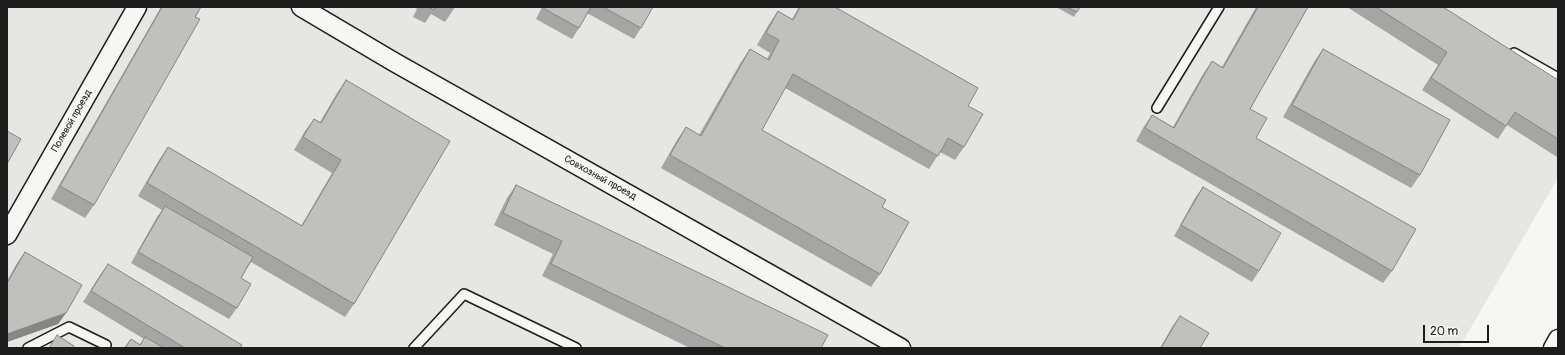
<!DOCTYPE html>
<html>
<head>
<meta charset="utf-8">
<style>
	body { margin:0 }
	#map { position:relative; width:1565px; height:355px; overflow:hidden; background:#f6f6f2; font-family:Pangolin,sans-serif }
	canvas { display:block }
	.frame { position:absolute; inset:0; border:8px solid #1c1c1c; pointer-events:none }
	.scale { position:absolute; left:1423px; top:325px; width:66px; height:18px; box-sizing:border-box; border:2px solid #1c1c1c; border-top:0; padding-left:5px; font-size:12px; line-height:14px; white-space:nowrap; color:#1c1c1c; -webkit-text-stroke:3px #f6f6f2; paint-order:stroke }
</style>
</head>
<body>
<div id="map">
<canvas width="1565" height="355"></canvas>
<div class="frame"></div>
<div class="scale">20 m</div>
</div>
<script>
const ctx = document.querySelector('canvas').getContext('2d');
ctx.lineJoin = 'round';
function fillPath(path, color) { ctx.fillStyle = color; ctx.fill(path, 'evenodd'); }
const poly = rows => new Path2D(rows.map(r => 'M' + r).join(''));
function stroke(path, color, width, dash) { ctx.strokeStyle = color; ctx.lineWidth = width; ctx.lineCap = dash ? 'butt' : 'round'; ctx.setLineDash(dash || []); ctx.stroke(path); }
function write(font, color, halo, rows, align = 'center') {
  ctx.font = font + ' Pangolin,sans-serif'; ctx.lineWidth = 3.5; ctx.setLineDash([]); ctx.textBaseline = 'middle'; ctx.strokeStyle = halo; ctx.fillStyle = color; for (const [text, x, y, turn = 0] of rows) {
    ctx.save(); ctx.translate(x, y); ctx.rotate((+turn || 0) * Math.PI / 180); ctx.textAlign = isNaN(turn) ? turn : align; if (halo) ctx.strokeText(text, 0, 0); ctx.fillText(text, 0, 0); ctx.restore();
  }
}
const built = poly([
	[7,7,1558,7,1558,178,1459,348,7,348]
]);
const lane = poly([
	[1514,53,1558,78],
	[1157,108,1219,7],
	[28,348,69,327,106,345,104,348],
	[414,348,464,294,576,348]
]);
const street = poly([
	[301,7,394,62,901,348],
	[7,235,137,7],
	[1553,348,1558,339]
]);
const wall = poly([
	[161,7,201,7,94,205,85,218,51,199],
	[414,7,455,7,445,22,431,14,425,23,413,17,417,9],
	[542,7,653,7,641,28,634,39,587,13,579,28,572,39,536,19],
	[799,7,835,7,968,106,964,147,955,160,940,152,929,169,785,88,762,130,882,207,880,274,871,287,661,168,677,140,686,127,699,135,741,62,750,49,767,59,770,53,757,45,769,24,778,11,792,19],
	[1056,7,1080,7,1074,17],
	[1256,7,1308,7,1250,109,1256,138,1392,271,1383,283,1136,141,1143,128,1152,115,1173,127,1203,74,1212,61,1222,67],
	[1347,7,1443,7,1558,80,1558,155,1557,157,1507,125,1498,139,1422,90,1438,65],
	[1323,49,1420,175,1411,188,1283,117,1314,62],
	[346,80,354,304,345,317,251,262,241,278,237,308,229,319,131,263,157,217,162,210,138,196,159,160,168,147,301,226,332,173,294,150,305,131,314,119,320,122,337,93],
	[516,185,821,348,690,348,542,276,553,254,494,225,507,198],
	[1203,187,1259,271,1252,282,1174,236,1195,198],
	[25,252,66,313,58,324,7,342,7,281,17,263],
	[108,264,240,348,124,348,131,339,140,344,144,339,83,302,100,275],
	[1180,316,1200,348,1160,348,1172,327]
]);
const shadedWall = poly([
	[66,313,58,324,7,342,7,334]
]);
const building = poly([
	[162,7,201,7,195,17,200,19,94,205,60,186,162,7],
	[428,7,436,7,434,10,428,7],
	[544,7,591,7,579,28,543,8,544,7],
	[603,7,653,7,641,28,603,7],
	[800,7,835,7,978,88,968,106,983,114,964,147,948,138,938,156,793,74,762,130,886,200,882,207,909,222,880,274,670,155,686,127,701,136,750,49,769,60,779,40,766,33,778,11,793,20,800,7],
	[1067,7,1080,7,1077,12,1067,7],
	[1258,7,1308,7,1250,109,1267,118,1256,138,1416,229,1392,271,1145,128,1152,115,1174,128,1212,61,1223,68,1258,7],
	[1376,7,1443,7,1558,80,1558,139,1515,112,1506,126,1431,78,1447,52,1376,7],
	[1323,49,1450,120,1420,175,1292,105,1323,49],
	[346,80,450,141,354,304,147,183,168,147,302,226,341,160,303,137,314,119,321,123,346,80],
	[7,131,21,139,7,164,7,131],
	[516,185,828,335,821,348,725,348,551,264,562,241,503,213,516,185],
	[1203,187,1281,233,1259,271,1181,225,1203,187],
	[165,206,253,257,241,278,251,284,237,308,138,252,165,206],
	[25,252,82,285,66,313,7,334,7,283,25,252],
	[108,264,242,345,240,348,185,348,91,291,108,264],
	[1180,316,1209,333,1200,348,1161,348,1180,316],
	[57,335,74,346,73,348,49,348,57,335],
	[145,337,164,348,125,348,131,339,140,345,145,337]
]);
const streetNames = [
	["Полевой проезд",72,121,-60],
	["Совхозный проезд",600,178,29]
];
fillPath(built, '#e6e6e2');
stroke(lane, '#1c1c1c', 12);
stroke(street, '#1c1c1c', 21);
stroke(lane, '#f6f6f2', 9);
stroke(street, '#f6f6f2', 18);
fillPath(wall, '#a5a5a3');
fillPath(shadedWall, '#868684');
fillPath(building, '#c0c0bd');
stroke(building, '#868684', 1);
write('10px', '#1c1c1c', '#f6f6f2', streetNames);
</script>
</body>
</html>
